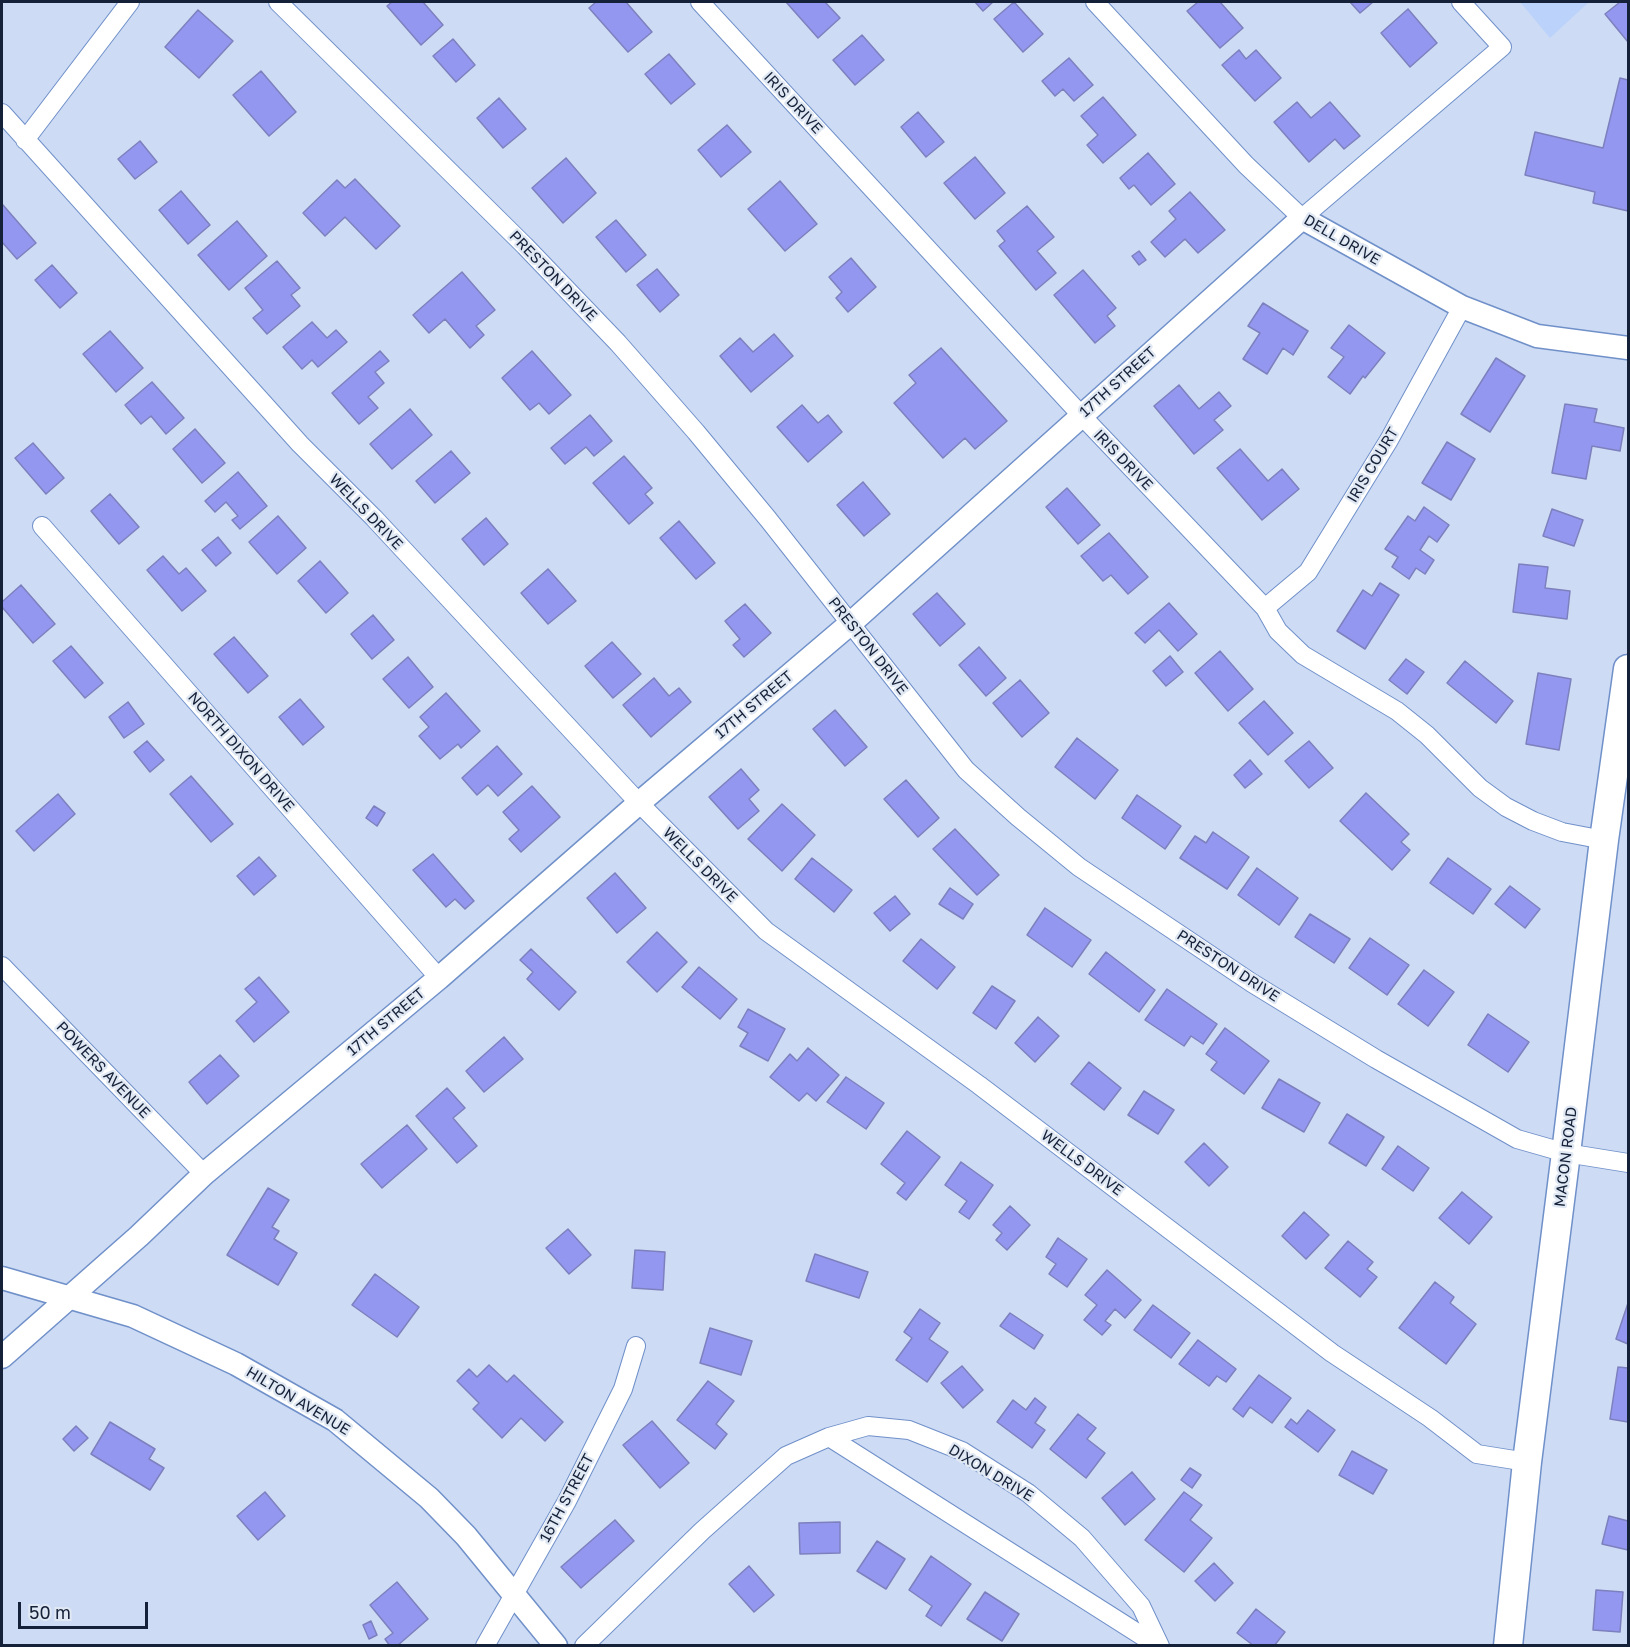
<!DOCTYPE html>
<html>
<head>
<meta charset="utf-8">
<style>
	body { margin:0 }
	#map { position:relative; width:1630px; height:1647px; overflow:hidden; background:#cddbf4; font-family:"Golos Text",sans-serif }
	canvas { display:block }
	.frame { position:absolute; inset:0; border:3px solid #152138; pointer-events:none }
	.scale { position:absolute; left:18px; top:1602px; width:130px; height:27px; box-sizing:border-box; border:3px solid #152138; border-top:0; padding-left:8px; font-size:18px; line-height:21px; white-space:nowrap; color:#152138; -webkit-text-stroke:4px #e0e8f4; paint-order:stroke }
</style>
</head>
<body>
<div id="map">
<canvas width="1630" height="1647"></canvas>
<div class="frame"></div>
<div class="scale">50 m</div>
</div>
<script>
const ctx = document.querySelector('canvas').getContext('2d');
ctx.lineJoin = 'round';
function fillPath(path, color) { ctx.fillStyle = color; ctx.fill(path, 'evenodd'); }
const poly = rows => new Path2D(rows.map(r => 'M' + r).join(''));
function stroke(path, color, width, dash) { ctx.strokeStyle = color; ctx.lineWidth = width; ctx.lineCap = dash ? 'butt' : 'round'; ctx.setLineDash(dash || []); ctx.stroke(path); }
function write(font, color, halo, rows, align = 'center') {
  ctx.font = font + ' "Golos Text",sans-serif'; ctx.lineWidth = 4.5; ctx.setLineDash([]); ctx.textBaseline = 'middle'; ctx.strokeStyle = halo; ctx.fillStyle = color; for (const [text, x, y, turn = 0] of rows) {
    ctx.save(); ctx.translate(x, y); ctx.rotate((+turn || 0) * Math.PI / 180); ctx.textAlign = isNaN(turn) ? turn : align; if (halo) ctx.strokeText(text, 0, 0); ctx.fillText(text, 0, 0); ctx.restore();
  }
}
const built = poly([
	[1520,2,1589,2,1550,38]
]);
const building = poly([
	[392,2,423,2,443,25,421,45,387,6,392,2],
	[596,2,626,2,652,32,628,52,589,8,596,2],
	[786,2,825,2,840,18,818,38,786,2],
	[975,2,993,2,983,11,975,2],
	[1014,2,1043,34,1023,52,994,19,1014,2],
	[1198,2,1220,2,1243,28,1220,48,1187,11,1198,2],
	[1350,2,1373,2,1360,13,1350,2],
	[1620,2,1628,2,1628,42,1605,14,1620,2],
	[1408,9,1437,43,1410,67,1381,33,1408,9],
	[198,10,233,41,199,78,165,47,198,10],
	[862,35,884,60,855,85,833,60,862,35],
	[453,39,475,65,456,82,433,56,453,39],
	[1239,50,1246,59,1256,50,1281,78,1255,101,1222,65,1239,50],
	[669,54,695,84,671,104,645,74,669,54],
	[1069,58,1093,85,1074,101,1063,89,1055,96,1042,81,1069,58],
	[261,71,296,112,269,136,233,95,261,71],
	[1620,78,1628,80,1628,211,1593,203,1595,192,1525,175,1535,132,1603,148,1620,78],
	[1103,97,1136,135,1103,163,1087,145,1098,135,1081,116,1103,97],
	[499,98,526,129,503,148,477,118,499,98],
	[1297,102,1311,118,1330,102,1360,136,1344,149,1335,139,1309,162,1274,122,1297,102],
	[918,112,944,142,926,157,901,127,918,112],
	[727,125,751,152,721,177,698,150,727,125],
	[140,141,157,162,135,179,118,159,140,141],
	[1148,153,1175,184,1151,205,1134,185,1129,189,1120,178,1148,153],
	[975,157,1005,193,975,219,944,183,975,157],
	[566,158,596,193,563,223,532,188,566,158],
	[355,179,400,226,376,249,345,217,325,236,303,213,337,180,345,188,355,179],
	[780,181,817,224,785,251,748,209,780,181],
	[181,191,210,225,188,244,159,210,181,191],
	[1190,192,1225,230,1198,253,1185,239,1165,257,1151,242,1176,219,1169,211,1190,192],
	[3,205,36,243,17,259,2,242,2,206,3,205],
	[1027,206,1054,237,1037,251,1056,273,1036,290,999,246,1005,241,997,231,1027,206],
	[616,220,646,255,626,272,596,237,616,220],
	[237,221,267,256,229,290,198,255,237,221],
	[1139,251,1146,260,1139,265,1132,256,1139,251],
	[851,258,876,287,848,312,836,298,842,292,829,277,851,258],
	[277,261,300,288,291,295,300,306,267,334,253,318,263,310,245,288,277,261],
	[52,265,77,293,60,308,35,280,52,265],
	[657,269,679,295,660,312,637,285,657,269],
	[1083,270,1116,308,1107,316,1115,326,1095,343,1054,295,1083,270],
	[462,272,495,310,476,326,484,335,470,348,445,319,429,333,413,315,462,272],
	[1263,303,1308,331,1293,355,1283,348,1267,374,1243,359,1260,333,1248,326,1263,303],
	[312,322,327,338,336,330,347,342,318,367,312,360,302,369,283,347,312,322],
	[1349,325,1385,353,1365,378,1363,376,1350,394,1328,377,1344,357,1331,348,1349,325],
	[110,331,143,368,116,392,83,354,110,331],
	[774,334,793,356,751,392,720,356,740,338,753,352,774,334],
	[941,348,1007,421,975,449,965,438,943,458,894,403,916,383,909,375,941,348],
	[380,351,389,361,375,372,384,383,368,397,378,408,359,424,332,393,380,351],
	[532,351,571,395,549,414,539,403,530,410,502,378,532,351],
	[1496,358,1525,376,1490,432,1461,414,1496,358],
	[152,382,184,418,166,434,151,416,141,424,125,405,152,382],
	[1179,385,1199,409,1219,392,1231,406,1214,420,1223,430,1194,454,1154,406,1179,385],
	[1565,404,1597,409,1594,422,1624,428,1620,451,1592,446,1586,479,1552,473,1565,404],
	[802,405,818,423,828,415,842,432,808,462,777,427,802,405],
	[410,409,432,435,392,469,370,444,410,409],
	[590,415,612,441,594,456,586,447,565,464,551,448,590,415],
	[195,429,225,463,202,483,173,449,195,429],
	[1447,442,1475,459,1451,500,1422,483,1447,442],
	[33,443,64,478,46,494,15,458,33,443],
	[1240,449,1268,481,1282,469,1299,489,1262,520,1217,468,1240,449],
	[451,451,470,473,435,503,416,481,451,451],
	[624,456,652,488,645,494,653,503,629,524,593,483,624,456],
	[238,472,267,506,240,529,232,520,238,516,226,502,215,512,205,501,238,472],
	[863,482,890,514,864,536,837,505,863,482],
	[1067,488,1100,525,1078,544,1046,507,1067,488],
	[110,494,139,527,119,544,91,511,110,494],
	[1424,507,1449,525,1437,542,1429,536,1420,550,1434,560,1425,574,1416,568,1409,579,1392,567,1398,557,1385,549,1408,516,1415,521,1424,507],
	[1552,509,1583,520,1574,546,1543,536,1552,509],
	[278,516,306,548,277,574,249,542,278,516],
	[486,518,508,544,484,565,462,539,486,518],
	[679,521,715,563,696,579,660,538,679,521],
	[1109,533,1148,577,1128,594,1111,575,1103,581,1081,556,1109,533],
	[218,537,231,553,216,566,202,550,218,537],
	[163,556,179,574,186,568,206,591,182,611,147,570,163,556],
	[320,561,348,593,326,613,298,581,320,561],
	[1519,564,1548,567,1545,588,1570,591,1567,619,1513,612,1519,564],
	[548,569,576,601,548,624,521,593,548,569],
	[1380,583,1399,595,1365,649,1337,631,1363,590,1372,596,1380,583],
	[21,585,55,624,33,643,2,607,2,602,21,585],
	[937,593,965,624,940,646,913,614,937,593],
	[1169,603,1197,634,1178,651,1159,630,1145,643,1135,633,1169,603],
	[745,604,771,633,744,657,733,645,740,639,725,621,745,604],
	[373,615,394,640,372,659,351,634,373,615],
	[234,637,268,676,248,693,214,654,234,637],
	[612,642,641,674,613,698,585,666,612,642],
	[71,646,103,683,85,698,53,661,71,646],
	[979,647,1006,678,986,696,959,665,979,647],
	[1220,651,1253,689,1228,711,1195,673,1220,651],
	[1170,656,1183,672,1166,686,1153,671,1170,656],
	[408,657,433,687,409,708,383,679,408,657],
	[1406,659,1424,672,1407,694,1389,680,1406,659],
	[1465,661,1513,701,1496,723,1447,683,1465,661],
	[1538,673,1571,679,1559,750,1526,744,1538,673],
	[654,678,669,696,679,688,691,702,651,737,623,705,654,678],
	[1020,680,1049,713,1022,737,993,703,1020,680],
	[446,693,480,731,461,748,458,744,440,759,419,736,429,727,420,717,446,693],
	[300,699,324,727,303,745,279,717,300,699],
	[1264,701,1293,733,1268,755,1239,723,1264,701],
	[128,702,144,724,124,738,109,717,128,702],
	[835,710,867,747,845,766,813,729,835,710],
	[1077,738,1118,770,1095,799,1055,767,1077,738],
	[147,741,164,760,150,772,134,752,147,741],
	[1309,741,1333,768,1309,788,1285,761,1309,741],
	[497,746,522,774,498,796,488,785,477,795,462,778,497,746],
	[1250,760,1262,774,1245,788,1234,775,1250,760],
	[741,769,759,790,749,799,759,811,738,829,709,797,741,769],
	[191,776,233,824,211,842,170,794,191,776],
	[906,780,939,818,918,837,884,799,906,780],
	[532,786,560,817,521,852,509,839,519,830,503,812,532,786],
	[1366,793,1409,834,1401,842,1410,850,1392,870,1340,821,1366,793],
	[58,794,75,814,34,851,16,831,58,794],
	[1137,795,1181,826,1165,849,1122,818,1137,795],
	[782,804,815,835,782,871,748,839,782,804],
	[374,806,385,813,377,826,366,818,374,806],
	[955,829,999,875,977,895,933,849,955,829],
	[1213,832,1249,857,1227,889,1180,858,1195,836,1206,843,1213,832],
	[433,854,474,901,465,909,455,899,446,907,413,870,433,854],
	[259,857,276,876,254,895,237,876,259,857],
	[812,858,852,890,834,912,795,879,812,858],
	[1448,858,1491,889,1473,914,1430,883,1448,858],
	[1257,868,1298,898,1279,925,1238,895,1257,868],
	[615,873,646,908,617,933,587,898,615,873],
	[1510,886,1540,909,1525,928,1495,904,1510,886],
	[950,888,973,904,963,919,939,904,950,888],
	[895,896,910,914,890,931,874,913,895,896],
	[1045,908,1091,940,1072,967,1027,935,1045,908],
	[1310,914,1350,939,1334,963,1295,937,1310,914],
	[657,932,687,962,657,992,627,962,657,932],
	[1370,938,1409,965,1387,995,1349,968,1370,938],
	[921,939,955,967,937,989,903,961,921,939],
	[531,949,576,992,559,1010,527,979,533,972,520,960,531,949],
	[1106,952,1155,990,1139,1012,1089,974,1106,952],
	[699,967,737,999,720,1019,682,987,699,967],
	[1424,970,1454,992,1428,1026,1398,1004,1424,970],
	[259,977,289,1012,254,1042,236,1021,257,1002,245,989,259,977],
	[992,986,1015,1001,996,1029,973,1013,992,986],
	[1167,989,1217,1024,1203,1044,1191,1036,1184,1046,1145,1020,1167,989],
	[748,1009,785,1029,768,1061,740,1046,748,1033,738,1027,748,1009],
	[1488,1014,1529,1042,1508,1072,1468,1045,1488,1014],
	[1038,1017,1059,1036,1035,1062,1015,1043,1038,1017],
	[1225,1028,1269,1061,1244,1094,1211,1070,1217,1062,1206,1054,1225,1028],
	[504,1037,523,1059,484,1092,466,1071,504,1037],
	[808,1048,839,1075,816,1101,807,1093,799,1101,770,1077,790,1054,797,1061,808,1048],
	[220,1055,239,1076,207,1104,189,1082,220,1055],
	[1089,1062,1121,1088,1104,1110,1071,1084,1089,1062],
	[846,1077,884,1103,866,1129,827,1102,846,1077],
	[1279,1079,1320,1103,1304,1132,1262,1108,1279,1079],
	[447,1088,465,1108,453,1118,477,1146,457,1163,416,1116,447,1088],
	[1144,1091,1174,1110,1158,1134,1128,1115,1144,1091],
	[1347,1114,1384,1137,1366,1166,1329,1143,1347,1114],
	[407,1125,427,1149,382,1188,361,1164,407,1125],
	[907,1131,940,1157,906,1200,897,1193,905,1183,881,1164,907,1131],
	[1204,1143,1228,1167,1209,1186,1185,1162,1204,1143],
	[1398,1146,1429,1168,1413,1191,1382,1169,1398,1146],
	[961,1162,993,1185,969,1219,959,1212,967,1201,945,1185,961,1162],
	[268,1188,289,1200,272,1227,279,1231,274,1239,297,1253,278,1285,227,1255,268,1188],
	[1462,1192,1492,1217,1469,1244,1439,1218,1462,1192],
	[1010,1206,1030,1225,1007,1250,996,1240,1002,1233,993,1225,1010,1206],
	[1304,1212,1329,1235,1306,1259,1282,1236,1304,1212],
	[568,1229,591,1255,569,1274,546,1248,568,1229],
	[1058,1238,1087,1259,1067,1287,1049,1274,1056,1264,1046,1257,1058,1238],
	[1348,1241,1373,1262,1367,1269,1377,1277,1360,1297,1325,1268,1348,1241],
	[635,1250,665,1252,663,1290,632,1288,635,1250],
	[815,1254,868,1272,859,1298,806,1281,815,1254],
	[1107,1270,1141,1300,1125,1318,1115,1309,1105,1321,1111,1325,1102,1335,1084,1320,1097,1305,1085,1295,1107,1270],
	[375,1274,419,1307,397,1337,352,1305,375,1274],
	[1435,1282,1454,1297,1450,1303,1476,1324,1446,1364,1399,1328,1435,1282],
	[1628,1303,1628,1344,1616,1339,1628,1303],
	[1153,1305,1190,1333,1171,1358,1134,1330,1153,1305],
	[920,1309,940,1323,929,1339,948,1352,927,1382,896,1360,912,1338,904,1332,920,1309],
	[1010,1313,1043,1335,1034,1349,1000,1326,1010,1313],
	[710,1328,752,1341,741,1375,700,1363,710,1328],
	[1198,1340,1236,1369,1226,1382,1217,1376,1209,1386,1179,1364,1198,1340],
	[489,1365,507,1382,514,1375,563,1422,545,1441,521,1418,502,1438,473,1409,479,1403,457,1381,469,1369,477,1377,489,1365],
	[962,1366,983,1390,963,1408,941,1383,962,1366],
	[1618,1367,1628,1368,1628,1422,1610,1419,1618,1367],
	[1259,1375,1291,1398,1272,1423,1250,1407,1243,1417,1233,1409,1259,1375],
	[708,1381,734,1401,716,1424,727,1434,715,1449,677,1420,708,1381],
	[1035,1398,1046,1407,1035,1423,1045,1430,1032,1448,997,1422,1013,1400,1026,1410,1035,1398],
	[1308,1410,1335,1430,1318,1452,1285,1427,1291,1419,1297,1424,1308,1410],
	[1078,1414,1096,1428,1087,1439,1105,1453,1086,1478,1050,1449,1078,1414],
	[652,1421,689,1463,660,1488,623,1445,652,1421],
	[110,1422,155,1449,149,1459,164,1468,150,1490,91,1454,110,1422],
	[76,1426,88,1438,74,1451,63,1439,76,1426],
	[1352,1451,1387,1470,1373,1494,1339,1475,1352,1451],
	[1190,1468,1201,1475,1192,1488,1181,1480,1190,1468],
	[1132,1472,1155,1499,1125,1525,1102,1498,1132,1472],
	[265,1492,285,1516,258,1540,237,1516,265,1492],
	[1184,1492,1202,1505,1190,1520,1212,1538,1184,1572,1145,1540,1184,1492],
	[1609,1516,1628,1521,1628,1550,1602,1544,1609,1516],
	[615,1520,634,1541,581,1588,561,1567,615,1520],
	[840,1522,840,1553,800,1554,799,1523,840,1522],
	[877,1541,905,1559,886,1589,857,1571,877,1541],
	[931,1556,971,1584,941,1626,926,1616,932,1606,909,1590,931,1556],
	[1214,1563,1233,1583,1215,1601,1195,1581,1214,1563],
	[749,1566,774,1595,754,1612,729,1584,749,1566],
	[397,1582,428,1619,397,1646,390,1646,385,1639,393,1633,370,1605,397,1582],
	[1596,1590,1623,1592,1620,1632,1593,1630,1596,1590],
	[985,1592,1019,1614,1002,1641,967,1619,985,1592],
	[1256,1609,1285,1632,1274,1646,1254,1646,1237,1633,1256,1609],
	[371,1621,377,1635,369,1639,363,1625,371,1621]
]);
const minor = poly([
	[278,2,525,246,618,343,696,432,768,519,966,770,1018,817,1079,867,1252,983,1376,1059,1517,1139,1566,1153,1628,1163],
	[700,2,1081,415,1265,608,1278,631,1303,655,1397,711,1427,735,1480,788,1506,807,1533,821,1562,832,1604,840],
	[1095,2,1246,165,1302,218,1502,47,1461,2],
	[2,113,300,444,374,518,639,803,766,931,979,1085,1332,1353,1430,1418,1477,1454,1527,1462],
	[25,140,130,2],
	[42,526,439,978],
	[1265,608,1308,572,1389,440,1462,307],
	[2,966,204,1174],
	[829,1437,1158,1646],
	[485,1646,567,1501,623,1389,636,1346],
	[584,1646,702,1531,786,1456,829,1437,868,1426,909,1430,962,1451,1028,1493,1082,1538,1141,1606,1160,1646]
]);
const tertiary = poly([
	[2,1278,133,1316,236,1364,335,1420,429,1498,466,1536,556,1646],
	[2,1357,139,1236,204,1174,439,978,639,803,851,623,1302,218,1462,307,1537,336,1628,348]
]);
const primary = poly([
	[1508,1646,1527,1462,1566,1153,1604,840,1628,669]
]);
const streetNames = [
	["IRIS DRIVE",793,103,47],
	["DELL DRIVE",1342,240,30],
	["PRESTON DRIVE",553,276,46],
	["17TH STREET",1118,382,-42],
	["IRIS DRIVE",1123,460,46],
	["IRIS COURT",1373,465,-59],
	["WELLS DRIVE",366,512,46],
	["PRESTON DRIVE",868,646,52],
	["17TH STREET",754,705,-40],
	["NORTH DIXON DRIVE",241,752,49],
	["WELLS DRIVE",700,865,45],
	["PRESTON DRIVE",1228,966,33],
	["17TH STREET",386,1022,-40],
	["POWERS AVENUE",103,1070,46],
	["MACON ROAD",1566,1157,-83],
	["WELLS DRIVE",1082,1163,37],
	["HILTON AVENUE",298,1401,31],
	["DIXON DRIVE",991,1473,31],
	["16TH STREET",567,1498,-62]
];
fillPath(built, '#bbd2fa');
fillPath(building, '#9497ef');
stroke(building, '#7d80be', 1.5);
stroke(minor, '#7090c9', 20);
stroke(tertiary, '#7090c9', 25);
stroke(primary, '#7090c9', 31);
stroke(minor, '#fff', 18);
stroke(tertiary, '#fff', 22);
stroke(primary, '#fff', 28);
write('15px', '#152138', '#e0e8f4', streetNames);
</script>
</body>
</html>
